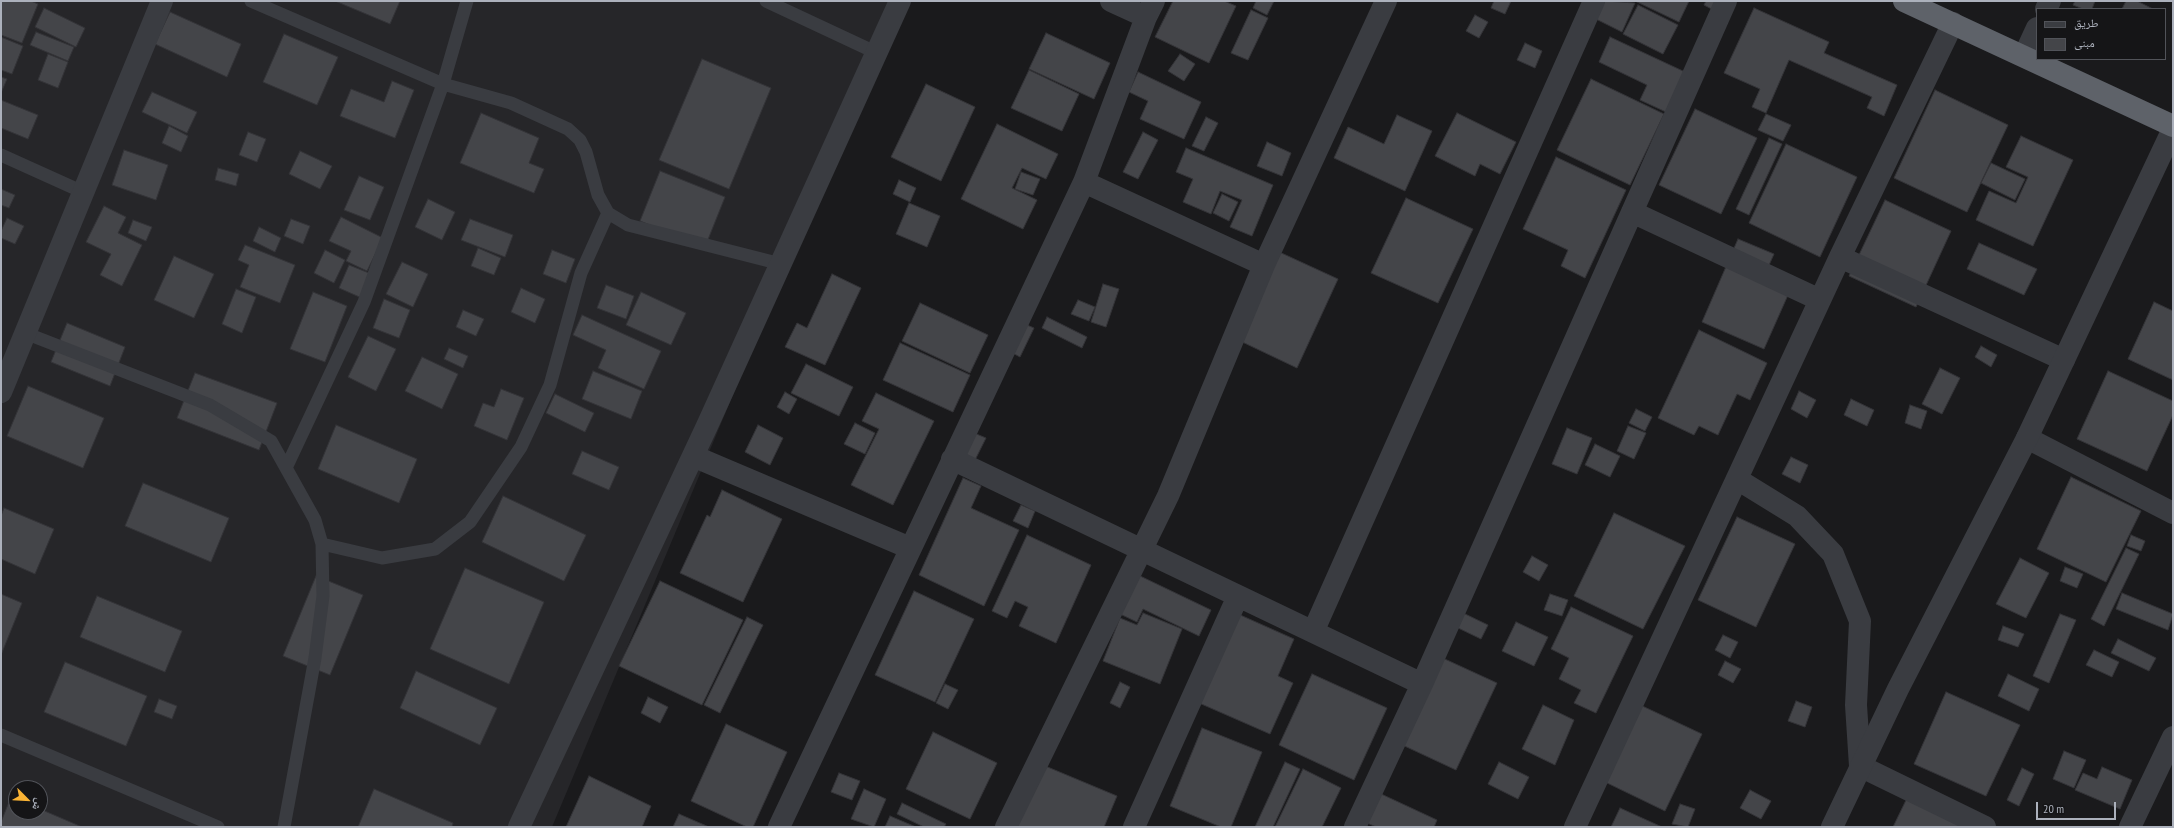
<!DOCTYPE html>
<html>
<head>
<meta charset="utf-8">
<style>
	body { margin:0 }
	#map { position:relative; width:2174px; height:828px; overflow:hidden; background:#1a1a1c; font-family:"PT Sans Narrow","Noto Naskh Arabic",sans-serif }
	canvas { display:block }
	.frame { position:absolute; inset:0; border:2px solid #acb1bc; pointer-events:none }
	.legend { position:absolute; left:2036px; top:8px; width:130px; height:52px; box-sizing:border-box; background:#151517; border:1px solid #515359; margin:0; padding:5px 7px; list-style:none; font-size:12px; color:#acb1bc }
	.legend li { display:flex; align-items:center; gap:8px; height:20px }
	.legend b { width:20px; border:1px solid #515359 }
	.north { position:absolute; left:8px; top:780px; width:40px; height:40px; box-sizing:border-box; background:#151517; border:1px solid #515359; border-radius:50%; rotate:114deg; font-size:11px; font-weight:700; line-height:16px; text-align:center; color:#acb1bc }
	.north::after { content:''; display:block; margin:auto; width:14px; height:18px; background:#f9b335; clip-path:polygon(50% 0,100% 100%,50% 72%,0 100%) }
	.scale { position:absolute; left:2036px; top:802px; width:80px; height:18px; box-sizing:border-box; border:2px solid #acb1bc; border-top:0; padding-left:5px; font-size:12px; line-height:14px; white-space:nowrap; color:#acb1bc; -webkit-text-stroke:3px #151517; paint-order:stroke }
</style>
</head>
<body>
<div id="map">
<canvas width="2174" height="828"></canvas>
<div class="frame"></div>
<ul class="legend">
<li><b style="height:5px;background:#3a3c41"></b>طريق</li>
<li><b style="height:11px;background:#444549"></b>مبنى</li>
</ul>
<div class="north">ش</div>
<div class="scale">20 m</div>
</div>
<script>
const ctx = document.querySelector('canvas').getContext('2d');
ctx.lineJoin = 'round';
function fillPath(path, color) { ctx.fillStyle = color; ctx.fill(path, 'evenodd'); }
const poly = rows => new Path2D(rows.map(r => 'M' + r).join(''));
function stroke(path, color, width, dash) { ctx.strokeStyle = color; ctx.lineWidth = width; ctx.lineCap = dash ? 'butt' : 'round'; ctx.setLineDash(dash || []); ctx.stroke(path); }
const built = poly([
	[1,1,898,1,552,827,1,827],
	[16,788,40,788,40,812,16,812]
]);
const building = poly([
	[1,1,31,1,38,4,22,43,1,35,1,1],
	[335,1,400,1,390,24,335,1],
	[1173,1,1224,1,1236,6,1209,63,1155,37,1173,1],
	[1256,1,1274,1,1267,15,1253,8,1256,1],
	[1494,1,1511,1,1505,14,1491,8,1494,1],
	[1605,1,1635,3,1622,32,1596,19,1605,1],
	[1635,1,1689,1,1679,22,1635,1],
	[1706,1,1730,1,1723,15,1704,5,1706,1],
	[2075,1,2095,1,2092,9,2083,9,2073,5,2075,1],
	[2126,1,2137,1,2153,9,2122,9,2126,1],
	[1638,5,1678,25,1663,54,1623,34,1638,5],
	[44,8,85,28,76,47,35,27,44,8],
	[1754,8,1829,42,1824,53,1897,85,1884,116,1867,108,1872,97,1789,60,1766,113,1752,107,1760,89,1724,73,1754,8],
	[1251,10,1268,18,1248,60,1231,53,1251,10],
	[170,12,241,44,227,77,155,44,170,12],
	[1475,15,1488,22,1479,38,1466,31,1475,15],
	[36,32,74,47,68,61,30,45,36,32],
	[1046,33,1110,63,1094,99,1029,69,1046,33],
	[284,34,338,57,317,105,263,82,284,34],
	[1,37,23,46,12,74,1,70,1,37],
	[1610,37,1685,72,1666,112,1640,100,1647,85,1599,62,1610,37],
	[1525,43,1542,51,1535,68,1517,60,1525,43],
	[48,54,68,62,58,88,38,80,48,54],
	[1180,54,1195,64,1184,81,1168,71,1180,54],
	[702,59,771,88,729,189,659,160,702,59],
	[1029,70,1079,94,1062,131,1011,108,1029,70],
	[1138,72,1201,102,1184,139,1140,119,1148,101,1129,92,1138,72],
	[1,77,7,79,1,93,1,77],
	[1591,79,1664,114,1630,185,1557,150,1591,79],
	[392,81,414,90,395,138,340,116,351,89,384,102,392,81],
	[926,84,975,107,941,181,891,157,926,84],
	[1935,90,2008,125,1967,212,1894,178,1935,90],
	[152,92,197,112,187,133,142,112,152,92],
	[1,100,38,115,28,139,1,128,1,100],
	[1695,109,1757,138,1721,214,1659,185,1695,109],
	[481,113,539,138,529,163,544,169,534,193,460,163,481,113],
	[1457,113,1516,142,1500,174,1480,164,1475,176,1435,156,1457,113],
	[1766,114,1791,125,1783,141,1758,130,1766,114],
	[1397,115,1432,131,1405,191,1334,158,1348,127,1384,144,1397,115],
	[1206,117,1218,123,1204,151,1192,146,1206,117],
	[997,124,1058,154,1046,179,1022,168,1012,188,1037,200,1023,229,961,199,997,124],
	[169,126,188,136,181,152,162,143,169,126],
	[248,132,266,139,257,162,239,155,248,132],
	[1143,132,1158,140,1138,179,1123,172,1143,132],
	[2021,136,2073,160,2033,246,1976,220,1989,191,2016,203,2028,177,2006,167,2021,136],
	[1769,138,1782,144,1749,215,1736,209,1769,138],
	[1267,142,1291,153,1282,176,1257,166,1267,142],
	[1786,144,1857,177,1820,257,1749,223,1786,144],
	[1186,148,1273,185,1252,236,1230,227,1242,200,1220,191,1211,214,1183,202,1193,179,1176,172,1186,148],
	[124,150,168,165,156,200,112,185,124,150],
	[300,151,332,166,320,189,289,174,300,151],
	[1556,157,1626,190,1585,278,1561,266,1568,250,1523,229,1556,157],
	[1991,163,2025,179,2015,200,1981,183,1991,163],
	[218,168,239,174,236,186,215,180,218,168],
	[660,171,725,197,705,247,640,221,660,171],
	[1021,172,1040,179,1033,195,1015,189,1021,172],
	[359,176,384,187,370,220,344,210,359,176],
	[899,180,916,188,910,202,893,194,899,180],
	[1,189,15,195,9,208,1,205,1,189],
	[1222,194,1238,202,1229,221,1213,213,1222,194],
	[1406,198,1473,229,1438,303,1371,273,1406,198],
	[428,199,455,212,442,240,415,227,428,199],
	[1885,200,1951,231,1916,307,1849,276,1885,200],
	[909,203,940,216,927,247,896,234,909,203],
	[104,206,126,217,118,233,142,245,122,286,100,275,111,254,86,242,104,206],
	[341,217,383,238,367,271,346,261,351,251,329,241,341,217],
	[7,218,24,226,15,244,1,238,1,231,7,218],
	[291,219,310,226,303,244,284,236,291,219],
	[470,219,513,235,505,257,461,240,470,219],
	[133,220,152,227,146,241,128,233,133,220],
	[259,227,281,238,275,252,253,241,259,227],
	[1738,239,1774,254,1765,274,1792,286,1764,349,1702,322,1738,239],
	[1979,243,2037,269,2024,295,1967,269,1979,243],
	[245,245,295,265,280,303,240,287,249,265,238,260,245,245],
	[478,248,501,258,494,275,471,266,478,248],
	[325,250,345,260,334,283,314,273,325,250],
	[552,250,575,259,566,283,543,274,552,250],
	[1277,251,1338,279,1297,368,1236,339,1277,251],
	[174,256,214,274,194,318,154,300,174,256],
	[402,262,428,274,413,307,386,294,402,262],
	[349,265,374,275,364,299,339,288,349,265],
	[832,274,861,288,825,365,785,347,797,323,807,328,832,274],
	[1103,284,1119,289,1106,327,1091,322,1103,284],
	[606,285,634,296,626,319,597,308,606,285],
	[521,288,545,299,535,323,511,312,521,288],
	[236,289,256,297,242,333,222,324,236,289],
	[313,292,347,306,325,362,290,349,313,292],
	[641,292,686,313,671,345,626,325,641,292],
	[384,299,410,310,399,338,373,328,384,299],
	[1078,300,1095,307,1089,321,1071,314,1078,300],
	[2154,302,2173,311,2173,380,2128,359,2154,302],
	[920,303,988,335,970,373,902,341,920,303],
	[463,310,484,319,476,336,456,327,463,310],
	[582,315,661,351,644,389,598,368,606,350,573,335,582,315],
	[1047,317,1087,337,1082,348,1042,328,1047,317],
	[1020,322,1034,328,1020,357,1007,350,1020,322],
	[67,323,125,347,110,386,51,362,67,323],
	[1699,330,1767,363,1750,400,1737,394,1718,435,1699,426,1694,435,1658,418,1699,330],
	[368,336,396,349,376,391,348,377,368,336],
	[900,343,970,375,953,412,883,380,900,343],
	[1981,346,1997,355,1991,367,1975,357,1981,346],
	[449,348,468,356,463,368,444,359,449,348],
	[422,357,458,374,442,409,405,391,422,357],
	[806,364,853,387,839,416,791,393,806,364],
	[1940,368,1960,378,1942,414,1922,404,1940,368],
	[593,371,642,391,631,419,582,399,593,371],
	[2108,371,2173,401,2173,415,2147,471,2077,439,2108,371],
	[195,373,277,403,259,450,177,418,195,373],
	[28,386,104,418,83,468,7,436,28,386],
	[501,389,524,398,507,440,474,426,483,403,494,407,501,389],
	[1799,391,1816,400,1807,418,1791,409,1799,391],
	[785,392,797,399,789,414,777,407,785,392],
	[876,393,934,421,893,505,851,485,879,429,862,421,876,393],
	[555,394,594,413,585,432,546,413,555,394],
	[1851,399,1874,410,1867,426,1844,415,1851,399],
	[1910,405,1927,411,1921,429,1905,423,1910,405],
	[1636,409,1652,417,1645,431,1629,423,1636,409],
	[855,423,875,433,865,454,844,444,855,423],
	[336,425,417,459,399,503,318,469,336,425],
	[758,425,783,438,770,465,745,452,758,425],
	[1628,426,1646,433,1634,459,1617,451,1628,426],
	[1567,428,1592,438,1577,474,1552,464,1567,428],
	[974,433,986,438,975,460,964,455,974,433],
	[1595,444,1620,456,1610,477,1585,465,1595,444],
	[582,451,619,467,609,490,572,474,582,451],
	[1791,457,1808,465,1800,483,1782,474,1791,457],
	[2071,477,2141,511,2106,582,2037,549,2071,477],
	[963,478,981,486,971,508,1019,530,984,606,919,575,963,478],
	[143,483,229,518,211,562,125,526,143,483],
	[722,490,782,519,743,602,680,573,707,515,710,517,722,490],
	[503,496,586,535,564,581,482,542,503,496],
	[1021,505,1035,511,1028,528,1013,521,1021,505],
	[4,508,54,529,35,574,1,559,1,516,4,508],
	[1614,513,1685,546,1643,629,1574,596,1614,513],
	[1737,517,1795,544,1756,627,1698,600,1737,517],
	[1027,535,1091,565,1056,643,1019,626,1028,607,1015,601,1007,618,992,611,1027,535],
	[2131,535,2145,541,2141,551,2127,546,2131,535],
	[2126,548,2139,554,2104,626,2091,619,2126,548],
	[1532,556,1548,565,1539,581,1523,572,1532,556],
	[2020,558,2049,573,2026,618,1996,604,2020,558],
	[2065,567,2083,574,2077,588,2060,581,2065,567],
	[465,568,544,602,509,684,430,649,465,568],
	[1138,575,1211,610,1199,636,1143,609,1137,622,1120,614,1138,575],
	[316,576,363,595,330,675,283,656,316,576],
	[660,581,743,620,702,705,619,666,660,581],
	[914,591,974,619,935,702,875,675,914,591],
	[2122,593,2173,614,2168,630,2116,609,2122,593],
	[1,594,22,603,1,655,1,594],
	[1550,594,1568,600,1562,616,1544,610,1550,594],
	[97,596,182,631,165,672,80,637,97,596],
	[1571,607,1633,636,1596,713,1574,703,1581,690,1559,679,1569,658,1551,649,1571,607],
	[1229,610,1294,639,1278,676,1293,683,1270,734,1190,699,1229,610],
	[1461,612,1488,625,1481,639,1454,626,1461,612],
	[1143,613,1182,629,1160,684,1103,661,1120,618,1137,625,1143,613],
	[2060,614,2076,620,2049,683,2033,676,2060,614],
	[747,617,763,625,720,713,704,705,747,617],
	[1516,622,1548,637,1534,666,1502,651,1516,622],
	[2003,626,2024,634,2018,647,1998,640,2003,626],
	[1723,635,1738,642,1730,658,1715,650,1723,635],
	[2118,639,2156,658,2149,671,2111,653,2118,639],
	[2094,650,2119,662,2112,677,2086,665,2094,650],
	[1436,655,1497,683,1456,770,1396,742,1436,655],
	[1725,661,1741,669,1733,683,1718,675,1725,661],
	[65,662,147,696,126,746,44,712,65,662],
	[416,671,497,708,480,745,400,708,416,671],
	[1312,674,1387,708,1354,780,1279,745,1312,674],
	[2008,674,2039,689,2029,711,1998,696,2008,674],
	[1120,682,1130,687,1120,708,1110,703,1120,682],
	[945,684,958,690,948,709,936,703,945,684],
	[1946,692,2020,725,1986,796,1914,764,1946,692],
	[648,697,668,707,660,723,641,713,648,697],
	[159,699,177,706,172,719,154,712,159,699],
	[1796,701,1812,707,1805,727,1788,721,1796,701],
	[1638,704,1702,734,1665,811,1603,781,1638,704],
	[1543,705,1574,720,1555,765,1522,749,1543,705],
	[726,724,787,752,753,827,747,827,691,801,726,724],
	[1202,728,1262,752,1231,827,1221,827,1170,806,1202,728],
	[933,732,997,763,970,819,906,789,933,732],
	[2064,751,2086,760,2074,788,2053,779,2064,751],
	[1285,762,1300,769,1273,827,1255,827,1285,762],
	[1499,762,1529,777,1518,799,1488,784,1499,762],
	[1038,763,1117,796,1104,827,1010,827,1038,763],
	[2102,767,2132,780,2120,809,2075,790,2083,773,2097,779,2102,767],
	[2022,768,2034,774,2019,806,2007,800,2022,768],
	[1303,769,1341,788,1322,827,1275,827,1303,769],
	[839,773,860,781,852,800,831,792,839,773],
	[589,776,651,806,642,827,566,827,589,776],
	[374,789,453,823,452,827,358,827,374,789],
	[864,789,886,799,874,827,851,819,864,789],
	[1750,790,1771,801,1761,819,1740,808,1750,790],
	[1379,793,1437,820,1434,827,1376,827,1365,822,1379,793],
	[1909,794,1978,827,1893,827,1909,794],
	[11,797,16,799,16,812,40,812,40,809,82,827,1,827,1,822,11,797],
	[902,803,946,824,944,827,924,827,897,814,902,803],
	[1680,804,1695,809,1688,827,1672,824,1680,804],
	[1620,808,1662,827,1611,827,1620,808],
	[679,814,709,827,673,827,679,814],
	[890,816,916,827,885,827,890,816]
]);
const service = poly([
	[251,1,443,84,511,103,568,129,580,140,586,152,598,195,608,213,628,225,781,264],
	[766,1,877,53],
	[1,155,83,192],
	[25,333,210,405,271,441,315,520,322,544,323,596,315,658,284,827],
	[286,468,364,302,443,84,467,1],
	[322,544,382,558,435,549,470,522,521,447,550,385,581,273,608,213],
	[1,735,218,827]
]);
const minor = poly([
	[1111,1,1146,17],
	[2046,9,2050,1],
	[2024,56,2037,28],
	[1084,182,1264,265],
	[1632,212,1820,300],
	[1840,257,2064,360],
	[1,392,162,1],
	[2027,438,2173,513],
	[693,456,910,548],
	[952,459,1422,684],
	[1737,479,1797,516,1833,554,1860,621,1856,705,1860,766,1985,827],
	[1313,632,1594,1],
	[519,827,707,426,900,1],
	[779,827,1084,182,1146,17,1154,1],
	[1006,827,1168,496,1264,265,1386,1],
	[1134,827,1238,596],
	[1355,827,1422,684,1726,1],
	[1575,827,1840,257,1953,23],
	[2130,827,2173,737]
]);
const tertiary = poly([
	[1832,827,1898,689,2027,438,2173,129]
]);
const trunk = poly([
	[1904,1,2173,126]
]);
fillPath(built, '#262629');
fillPath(building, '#444549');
stroke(building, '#343438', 1);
stroke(service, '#3a3c41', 13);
stroke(minor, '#3a3c41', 22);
stroke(tertiary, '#3a3c41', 22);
stroke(trunk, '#5e6269', 22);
</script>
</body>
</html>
